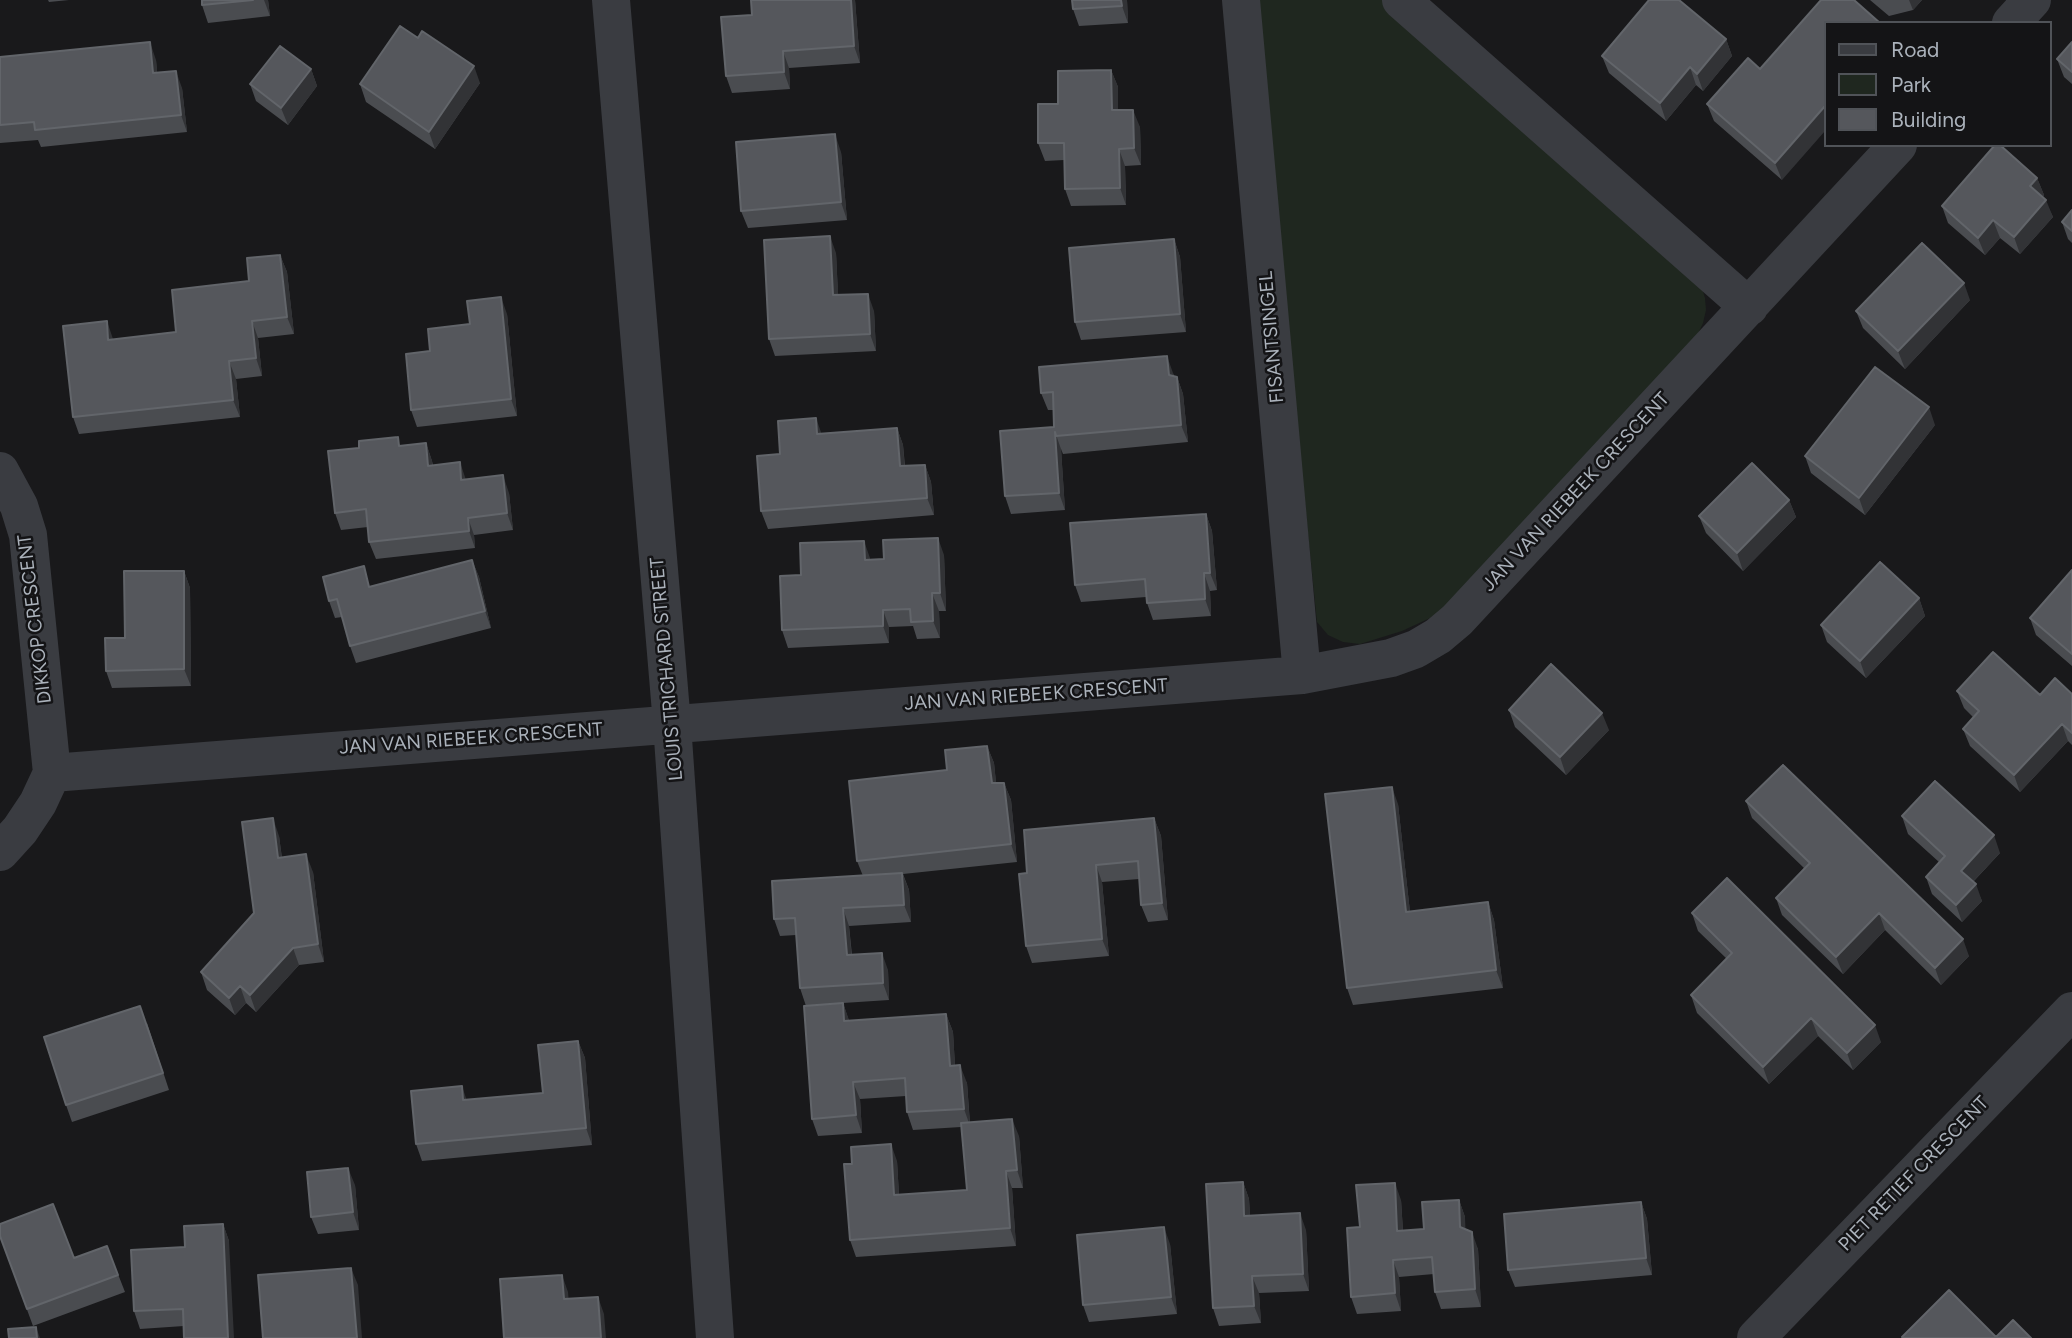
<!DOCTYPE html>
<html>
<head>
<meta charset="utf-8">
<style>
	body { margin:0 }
	#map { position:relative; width:2072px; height:1338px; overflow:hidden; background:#19191b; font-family:Figtree,sans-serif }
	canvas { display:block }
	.legend { position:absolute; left:1824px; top:21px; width:228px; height:126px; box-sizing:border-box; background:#141416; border:2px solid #505358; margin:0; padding:9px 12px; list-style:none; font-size:21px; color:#abb2bb }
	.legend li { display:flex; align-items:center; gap:14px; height:35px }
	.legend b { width:35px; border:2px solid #505358 }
</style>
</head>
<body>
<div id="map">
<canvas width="2072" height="1338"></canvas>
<ul class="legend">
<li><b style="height:9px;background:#3a3c41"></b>Road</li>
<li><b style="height:19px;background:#1f271f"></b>Park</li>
<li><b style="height:19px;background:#55575c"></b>Building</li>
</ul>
</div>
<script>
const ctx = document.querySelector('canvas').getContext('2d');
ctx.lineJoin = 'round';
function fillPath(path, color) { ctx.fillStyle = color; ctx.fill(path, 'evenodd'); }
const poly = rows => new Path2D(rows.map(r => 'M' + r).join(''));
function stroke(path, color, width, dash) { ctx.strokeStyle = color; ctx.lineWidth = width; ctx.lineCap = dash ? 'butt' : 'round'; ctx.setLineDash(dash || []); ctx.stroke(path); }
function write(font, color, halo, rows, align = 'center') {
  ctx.font = font + ' Figtree,sans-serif'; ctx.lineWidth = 5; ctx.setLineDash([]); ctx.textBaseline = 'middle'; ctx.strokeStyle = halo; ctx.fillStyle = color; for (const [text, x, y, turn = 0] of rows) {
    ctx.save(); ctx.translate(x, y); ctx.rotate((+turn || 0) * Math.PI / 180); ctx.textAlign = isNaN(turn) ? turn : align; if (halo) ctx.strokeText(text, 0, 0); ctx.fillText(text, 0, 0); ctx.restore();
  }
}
const green = poly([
	[1254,0,1383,0,1700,282,1705,298,1706,310,1703,323,1697,336,1457,602,1430,618,1402,631,1360,644,1343,642,1328,635,1317,622]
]);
const minor = poly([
	[611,0,672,724,715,1338],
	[1241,0,1302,675],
	[1401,0,1749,307],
	[2011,23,2032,0],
	[0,471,19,506,28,535,52,773],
	[52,773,1302,675,1391,658,1416,649,1438,636,1457,620,1898,145],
	[0,852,20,830,38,803,52,773],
	[1756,1338,2072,1011]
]);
const wall = poly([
	[48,0,69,0,49,2],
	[202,0,268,0,270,16,208,23,202,5],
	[851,0,855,0,860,63,789,68,790,89,732,93,726,76,752,15],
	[1127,0,1128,23,1079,26,1073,9],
	[1870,0,1922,0,1913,10,1889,16],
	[1726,39,1732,56,1703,91,1696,85,1666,121,1609,73,1602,56],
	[2072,42,2072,84,2064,77,2057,59],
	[0,57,156,60,157,73,182,88,187,132,41,147,38,140,0,143],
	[311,69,317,86,288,125,256,101,250,84],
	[1760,69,1782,180,1714,121,1707,104],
	[1111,70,1118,87,1118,110,1140,127,1141,165,1125,166,1126,205,1071,206,1065,189,1064,160,1045,161,1038,143,1058,104],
	[480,83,435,149,366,102,360,84],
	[841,152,847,220,748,228,741,211],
	[2037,178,2044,195,2043,197,2053,217,2020,254,2000,238,1985,255,1948,223,1942,206],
	[2072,210,2072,243,2068,239,2062,222],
	[1174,239,1180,257,1186,332,1081,340,1075,322],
	[836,253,838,295,874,311,876,351,775,356,769,339],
	[280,255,287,272,294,334,258,338,262,376,236,379,240,417,79,434,73,417,113,340,176,332,249,281],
	[1970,300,1905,369,1863,328,1856,311],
	[507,314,517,416,417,427,411,410,430,351,470,324],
	[1173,373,1174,376,1177,377,1183,394,1188,442,1063,454,1061,449,1065,510,1011,514,1005,496,1054,427,1054,410,1048,410,1041,393],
	[1935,425,1865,515,1811,473,1805,456],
	[897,428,903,445,905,466,925,465,931,482,934,515,768,529,761,511,780,454,822,434],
	[426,443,432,461,433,465,466,480,509,493,513,530,474,535,475,548,376,559,369,542,368,527,341,530,335,513,401,446],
	[1789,500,1796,517,1743,571,1706,533,1699,516],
	[1206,514,1212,531,1217,590,1210,591,1211,616,1153,620,1147,603,1146,597,1081,602,1075,585],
	[944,555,946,611,939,611,940,638,917,639,913,626,889,627,889,643,788,648,782,630,801,575,870,558,870,560],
	[472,560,479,577,491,628,356,663,350,646,342,617,335,618,329,601,371,586],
	[2072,570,2072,666,2036,635,2030,618],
	[184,571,190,588,191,686,112,688,106,671,125,638],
	[1919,598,1925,616,1866,678,1827,642,1821,625],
	[1957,691,2040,695,2072,694,2072,745,2068,741,2020,792,1970,746,1963,729,1973,717,1964,708],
	[1509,710,1609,730,1566,775,1515,727],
	[987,746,994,763,996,783,1004,783,1011,800,1017,862,903,874,909,890,911,922,849,926,852,955,888,970,889,1000,843,1003,849,1021,946,1014,953,1032,955,1066,967,1083,970,1123,1019,1136,1023,1188,1012,1188,1016,1246,856,1257,850,1240,897,1161,899,1195,967,1190,961,1127,913,1130,907,1112,906,1096,860,1099,862,1133,818,1136,812,1119,806,1006,800,988,796,935,780,936,774,919,863,876,857,861,947,770],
	[1746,801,1969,956,1941,985,1885,930,1843,974,1782,915,1776,898,1804,868,1752,818],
	[1398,804,1410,912,1488,902,1494,920,1503,988,1353,1005,1347,988],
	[1902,816,2000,853,1973,882,1982,901,1962,922,1932,894,1926,877,1939,862,1908,834],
	[1154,818,1161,836,1168,920,1148,922,1141,905,1139,879,1102,882,1109,956,1032,963,1026,946,1027,873],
	[279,836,282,858,313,872,324,962,299,965,256,1012,246,1003,235,1015,207,990,201,972,254,913],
	[1692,913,1881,1042,1853,1070,1818,1036,1769,1084,1697,1013,1691,995,1727,959,1698,931],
	[147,1023,169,1090,72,1122,66,1105],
	[578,1041,585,1058,592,1145,422,1161,416,1144,467,1100,543,1093],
	[1243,1182,1249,1199,1250,1216,1306,1230,1309,1291,1259,1293,1261,1323,1219,1326,1213,1308],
	[355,1185,359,1230,318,1234,311,1217],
	[1401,1200,1403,1231,1424,1229,1459,1200,1465,1217,1465,1229,1478,1249,1481,1307,1441,1309,1435,1292,1434,1274,1399,1277,1401,1311,1357,1314,1351,1297,1360,1227],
	[1641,1202,1647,1219,1652,1275,1515,1287,1508,1270],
	[223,1224,229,1241,184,1326,140,1329,134,1311],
	[0,1236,74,1258,107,1246,125,1292,33,1326],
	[1170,1244,1177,1314,1089,1322,1083,1305]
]);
const shadedWall = poly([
	[264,0,268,0,270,16],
	[851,0,855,0,860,63,854,46],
	[1121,0,1127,0,1128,23,1122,6],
	[1909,0,1922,0,1913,10],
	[1726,39,1732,56,1703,91,1697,74],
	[150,42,156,60,159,91,153,73],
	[783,51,789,68,790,89,784,72],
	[474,66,480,83,435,149,429,132],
	[1690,67,1696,85,1666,121,1660,103],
	[311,69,317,86,288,125,281,108],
	[1111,70,1118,87,1118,128,1112,110],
	[176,71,182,88,187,132,181,115],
	[1825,106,1825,131,1782,180,1775,163],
	[1133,110,1140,127,1141,165,1134,148],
	[835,134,841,152,847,220,841,202],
	[1119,149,1125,166,1126,205,1120,188],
	[2037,178,2044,195,2037,203,2030,186],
	[2046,200,2053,217,2020,254,2014,237],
	[1993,220,2000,238,1985,255,1978,238],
	[830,236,836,253,839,312,833,295],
	[1174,239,1180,257,1186,332,1180,314],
	[280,255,287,272,294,334,287,317],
	[1964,283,1970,300,1905,369,1898,351],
	[868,294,874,311,876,351,870,334],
	[501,297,507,314,517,416,511,399],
	[107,321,113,339,115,357,108,340],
	[252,321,258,338,262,376,256,358],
	[1167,356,1173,373,1175,392,1169,375],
	[229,361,236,379,240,417,233,400],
	[1177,377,1183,394,1188,442,1181,425],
	[1929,407,1935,425,1865,515,1859,498],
	[816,418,822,435,817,434],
	[897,428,903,445,906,484,900,466],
	[1055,432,1061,449,1065,510,1059,493],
	[426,443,432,461,434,483,428,466],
	[460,462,466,480,461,480],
	[925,465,931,482,934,515,927,498],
	[503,475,509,493,513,530,507,513],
	[1789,500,1796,517,1743,571,1737,553],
	[1206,514,1212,531,1217,590,1210,573],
	[468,518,474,535,475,548,469,531],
	[938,538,944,555,946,611,940,593],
	[864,541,870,558,871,577,865,560],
	[472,560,479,577,491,628,485,611],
	[184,571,190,588,191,686,184,669],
	[1204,573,1210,591,1211,616,1205,599],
	[932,593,939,611,940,638,933,621],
	[1919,598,1925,616,1866,678,1860,661],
	[883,610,889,627,889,643,883,626],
	[1602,713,1609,730,1566,775,1560,757],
	[2062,724,2068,741,2020,792,2014,775],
	[987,746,994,763,998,801,992,783],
	[1004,783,1011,800,1017,862,1011,844],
	[1392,787,1398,804,1412,930,1406,912],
	[273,818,279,836,284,875,278,858],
	[1154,818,1161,836,1168,920,1162,903],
	[1994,835,2000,853,1967,888,1961,871],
	[306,854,313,872,324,962,318,944],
	[1096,865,1102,882,1109,956,1102,939],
	[902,873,909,890,911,922,904,905],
	[1976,884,1982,901,1962,922,1956,905],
	[1488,902,1494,920,1503,988,1496,970],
	[843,908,849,926,853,973,847,955],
	[1879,913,1885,930,1843,974,1836,957],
	[1963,939,1969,956,1941,985,1935,968],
	[293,948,299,965,256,1012,250,995],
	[882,953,888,970,889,1000,883,983],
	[240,986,246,1003,235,1015,229,998],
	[843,1003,849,1020,850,1038,844,1021],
	[946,1014,953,1032,956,1083,950,1066],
	[1811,1018,1818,1036,1769,1084,1763,1067],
	[1875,1025,1881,1042,1853,1070,1847,1053],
	[578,1041,585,1058,592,1145,586,1128],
	[960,1065,967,1083,970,1126,964,1109],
	[853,1082,860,1099,862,1133,856,1115],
	[462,1086,468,1104,463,1100],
	[1012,1119,1019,1136,1023,1188,1017,1170],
	[891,1144,897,1161,900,1212,894,1195],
	[348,1168,355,1185,359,1230,353,1212],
	[1006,1171,1012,1188,1016,1246,1010,1228],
	[1243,1182,1249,1199,1251,1233,1244,1216],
	[1395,1183,1401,1200,1404,1248,1397,1231],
	[1459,1200,1465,1217,1466,1244,1460,1227],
	[1641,1202,1647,1219,1652,1275,1646,1258],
	[1300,1213,1306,1230,1309,1291,1303,1274],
	[223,1224,229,1241,234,1338,228,1338],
	[1164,1227,1170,1244,1177,1314,1171,1297],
	[1472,1232,1478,1249,1481,1307,1475,1289],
	[1393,1260,1399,1277,1401,1311,1395,1293],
	[351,1268,358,1285,362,1338,357,1338],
	[562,1275,568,1292,570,1317,564,1299],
	[1252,1276,1259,1293,1261,1323,1254,1306],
	[598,1297,604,1314,606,1338,601,1338],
	[36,1327,40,1338,37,1338]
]);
const building = poly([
	[202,0,253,0,202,5,202,0],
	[751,0,851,0,854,46,783,51,784,72,726,76,721,17,752,15,751,0],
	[1072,0,1121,0,1122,6,1073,9,1072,0],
	[1649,0,1679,0,1726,39,1697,74,1690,67,1660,103,1602,56,1649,0],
	[1821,0,1854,0,1880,23,1825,23,1825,106,1775,163,1707,104,1748,58,1760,69,1821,0],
	[400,26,418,38,422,31,474,66,429,132,360,84,400,26],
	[150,42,153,73,176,71,181,115,35,130,34,122,0,125,0,57,150,42],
	[2072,42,2072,72,2057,59,2072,42],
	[280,46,311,69,281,108,250,84,280,46],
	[1111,70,1112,110,1133,110,1134,148,1119,149,1120,188,1065,189,1064,143,1038,143,1038,104,1058,104,1058,71,1111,70],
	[835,134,841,202,741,211,736,142,835,134],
	[1995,145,2000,145,2037,178,2030,186,2046,200,2014,237,1993,220,1978,238,1942,206,1995,145],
	[2072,210,2072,231,2062,222,2072,210],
	[830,236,833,295,868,294,870,334,769,339,764,240,830,236],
	[1174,239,1180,314,1075,322,1069,248,1174,239],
	[1922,243,1964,283,1898,351,1856,311,1922,243],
	[280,255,287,317,252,321,256,358,229,361,233,400,73,417,63,326,107,321,108,340,176,332,172,290,249,281,247,258,280,255],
	[501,297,511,399,411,410,406,354,430,351,428,329,470,324,467,301,501,297],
	[1167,356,1169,375,1177,377,1181,425,1056,436,1055,432,1059,493,1005,496,1000,431,1054,427,1053,392,1041,393,1039,367,1167,356],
	[1875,367,1929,407,1859,498,1805,456,1875,367],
	[816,418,817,434,897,428,900,466,925,465,927,498,761,511,757,456,780,454,778,421,816,418],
	[398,437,399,446,426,443,428,466,460,462,461,480,503,475,507,513,468,518,469,531,369,542,366,509,335,513,328,451,359,448,359,441,398,437],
	[1752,463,1789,500,1737,553,1699,516,1752,463],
	[1206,514,1210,573,1204,573,1205,599,1147,603,1145,579,1075,585,1070,523,1206,514],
	[938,538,940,593,932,593,933,621,911,622,910,609,883,610,883,626,782,630,780,576,801,575,800,543,864,541,865,560,884,559,883,540,938,538],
	[472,560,485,611,350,646,337,599,329,601,323,577,364,566,369,587,472,560],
	[1880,562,1919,598,1860,661,1821,625,1880,562],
	[2072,570,2072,654,2030,618,2072,570],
	[124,571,184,571,184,669,106,671,105,638,125,638,124,571],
	[1993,652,2040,695,2055,678,2072,694,2072,733,2062,724,2014,775,1963,729,1979,711,1957,691,1993,652],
	[1551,664,1602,713,1560,757,1509,710,1551,664],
	[987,746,992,783,1004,783,1011,844,857,861,849,781,947,770,945,750,987,746],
	[1783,765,1963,939,1935,968,1879,913,1836,957,1776,898,1810,863,1746,801,1783,765],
	[1935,781,1994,835,1961,871,1976,884,1956,905,1926,877,1945,856,1902,816,1935,781],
	[1392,787,1406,912,1488,902,1496,970,1347,988,1325,794,1392,787],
	[273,818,278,858,306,854,318,944,293,948,250,995,240,986,229,998,201,972,254,913,242,822,273,818],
	[1154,818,1162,903,1141,905,1138,861,1096,865,1102,939,1026,946,1019,874,1027,873,1024,830,1154,818],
	[902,873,904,905,843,908,847,955,882,953,883,983,800,988,795,918,774,919,772,881,902,873],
	[1727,878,1875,1025,1847,1053,1811,1018,1763,1067,1691,995,1732,953,1692,913,1727,878],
	[843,1003,844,1021,946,1014,950,1066,960,1065,964,1109,907,1112,905,1078,853,1082,856,1115,812,1119,804,1006,843,1003],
	[140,1006,163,1073,66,1105,44,1037,140,1006],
	[578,1041,586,1128,416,1144,411,1091,462,1086,463,1100,543,1093,538,1045,578,1041],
	[1012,1119,1017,1170,1006,1171,1010,1228,850,1240,844,1164,852,1164,851,1147,891,1144,894,1195,967,1190,961,1123,1012,1119],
	[348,1168,353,1212,311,1217,307,1172,348,1168],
	[1243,1182,1244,1216,1300,1213,1303,1274,1252,1276,1254,1306,1213,1308,1206,1184,1243,1182],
	[1395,1183,1397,1231,1424,1229,1422,1202,1459,1200,1460,1227,1472,1232,1475,1289,1435,1292,1432,1257,1393,1260,1395,1293,1351,1297,1347,1228,1360,1227,1356,1185,1395,1183],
	[1641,1202,1646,1258,1508,1270,1504,1214,1641,1202],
	[53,1204,74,1258,107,1246,118,1275,27,1309,0,1236,0,1224,53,1204],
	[223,1224,228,1338,184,1338,183,1309,134,1311,131,1250,185,1247,184,1226,223,1224],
	[1164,1227,1171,1297,1083,1305,1077,1235,1164,1227],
	[351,1268,357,1338,263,1338,258,1275,351,1268],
	[562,1275,564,1299,598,1297,601,1338,504,1338,500,1279,562,1275],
	[1949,1290,1996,1337,2013,1320,2031,1338,1903,1338,1902,1337,1949,1290],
	[36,1327,37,1338,9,1338,8,1329,36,1327]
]);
const streetNames = [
	["FISANTSINGEL",1272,337,-95],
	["JAN VAN RIEBEEK CRESCENT",1576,492,-47],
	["DIKKOP CRESCENT",35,619,-97],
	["LOUIS TRICHARD STREET",667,669,-95],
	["JAN VAN RIEBEEK CRESCENT",1036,695,-4],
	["JAN VAN RIEBEEK CRESCENT",471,739,-4],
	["PIET RETIEF CRESCENT",1914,1174,-46]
];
fillPath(green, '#1f271f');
stroke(minor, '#3a3c41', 38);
fillPath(wall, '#4a4c50');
fillPath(shadedWall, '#323336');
fillPath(building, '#55575c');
stroke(building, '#62656a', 2);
write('19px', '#abb2bb', '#141416', streetNames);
</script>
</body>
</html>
